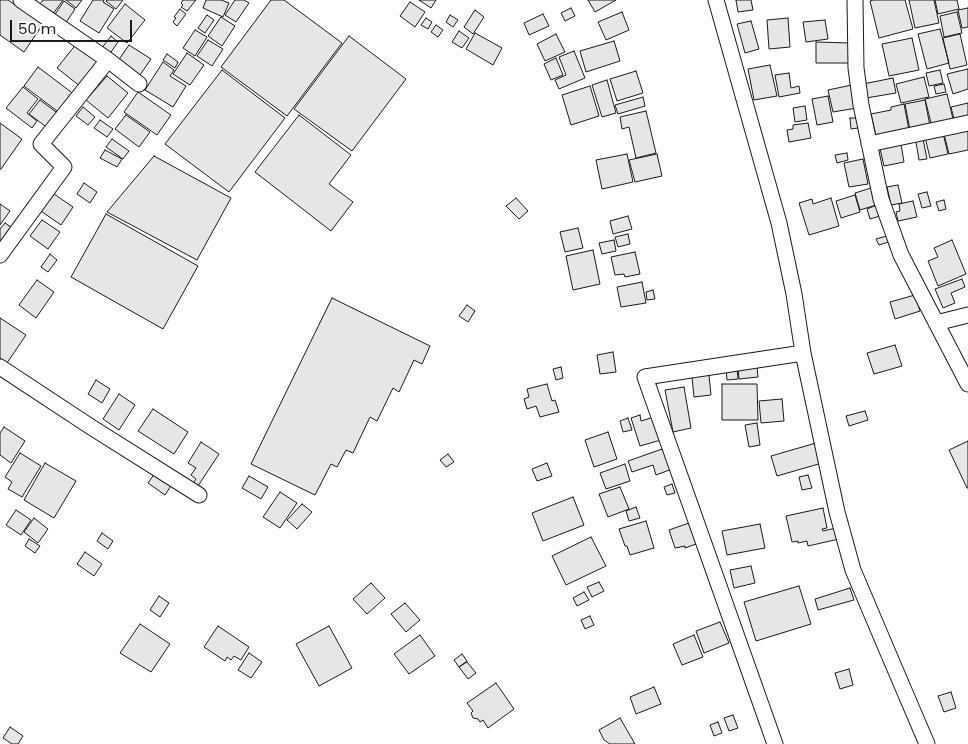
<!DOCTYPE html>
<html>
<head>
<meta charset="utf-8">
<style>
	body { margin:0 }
	#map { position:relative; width:968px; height:744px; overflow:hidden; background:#fff; font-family:Poppins,sans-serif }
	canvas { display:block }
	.scale { position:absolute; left:10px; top:20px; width:122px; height:22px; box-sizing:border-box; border:2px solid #1a1a1a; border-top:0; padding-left:6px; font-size:15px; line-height:18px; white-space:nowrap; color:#1a1a1a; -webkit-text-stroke:4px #fff; paint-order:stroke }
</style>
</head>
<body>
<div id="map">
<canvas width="968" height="744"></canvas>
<div class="scale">50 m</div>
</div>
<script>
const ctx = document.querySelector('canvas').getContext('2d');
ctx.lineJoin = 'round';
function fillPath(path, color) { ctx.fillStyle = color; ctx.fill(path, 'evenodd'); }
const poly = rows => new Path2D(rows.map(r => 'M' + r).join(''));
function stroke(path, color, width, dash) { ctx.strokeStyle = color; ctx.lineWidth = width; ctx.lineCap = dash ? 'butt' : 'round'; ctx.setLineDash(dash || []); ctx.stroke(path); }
const building = poly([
	[0,0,8,0,43,24,24,52,0,35,0,0],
	[43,0,63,0,53,14,40,4,43,0],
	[66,0,82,0,76,8,66,0],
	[93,0,104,0,103,2,114,9,99,33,80,21,93,0],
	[107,0,123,0,116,9,106,1,107,0],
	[183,0,196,0,187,11,181,7,183,5,181,3,183,0],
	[206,0,221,0,229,3,223,17,203,8,206,0],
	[235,0,244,0,249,3,236,22,225,15,235,0],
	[271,0,284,0,342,43,287,116,221,67,271,0],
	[419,0,436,0,431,8,419,0],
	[588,0,616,0,595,12,588,0],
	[736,0,751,0,753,10,738,12,736,0],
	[873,0,905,0,913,29,879,38,870,1,873,0],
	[909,0,934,0,939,23,915,28,909,0],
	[935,0,957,0,959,9,938,14,935,0],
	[64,1,75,9,65,24,54,16,64,1],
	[410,2,425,12,415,27,400,16,410,2],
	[125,4,145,20,127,43,107,28,125,4],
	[571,8,575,16,565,21,561,13,571,8],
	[968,8,968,27,962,28,958,10,968,8],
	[180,9,186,14,177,26,173,22,176,18,174,17,180,9],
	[475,10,484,17,473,34,464,27,475,10],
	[622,12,629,30,606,40,598,22,622,12],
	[957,12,962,33,944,37,940,16,957,12],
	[543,14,549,26,529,35,524,23,543,14],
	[207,15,214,20,205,33,198,28,207,15],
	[450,15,458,20,453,27,446,22,450,15],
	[221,17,235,26,222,46,208,36,221,17],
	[426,18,432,22,428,29,421,25,426,18],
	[788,18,790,47,769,49,767,20,788,18],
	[825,20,828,39,806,42,803,22,825,20],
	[751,21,759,49,745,53,737,24,751,21],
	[436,25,443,30,438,37,431,32,436,25],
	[940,29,949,63,927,69,918,34,940,29],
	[195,30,207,37,195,56,183,48,195,30],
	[459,31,469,38,462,48,452,42,459,31],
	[475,33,502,48,493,65,466,49,475,33],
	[556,34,565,52,545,61,537,44,556,34],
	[960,34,967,65,950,69,943,38,960,34],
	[111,36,118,42,109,55,101,49,111,36],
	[349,36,406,79,352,151,294,109,349,36],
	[912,38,919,70,889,76,882,44,912,38],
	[208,40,223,49,212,66,197,56,208,40],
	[614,41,620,61,586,72,580,51,614,41],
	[816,42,850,43,850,63,816,63,816,42],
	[77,43,100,61,81,87,57,68,77,43],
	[129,45,151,59,140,75,118,61,129,45],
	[574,51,585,78,559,89,555,80,566,75,559,57,574,51],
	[187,53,204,65,190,85,173,74,187,53],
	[167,54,178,62,175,68,163,60,167,54],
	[556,58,563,75,551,80,544,64,556,58],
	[163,62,174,70,170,76,186,86,173,107,145,90,163,62],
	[770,65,777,96,754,100,748,69,770,65],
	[38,67,75,95,61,114,24,86,38,67],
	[968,69,968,89,953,94,947,74,968,69],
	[222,70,285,118,229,192,165,144,222,70],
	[940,70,943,83,929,86,926,73,940,70],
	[636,71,643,93,617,101,610,79,636,71],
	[789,73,791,88,799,86,800,93,779,97,775,75,789,73],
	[107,76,128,93,108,118,86,100,107,76],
	[924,77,929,97,901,103,896,84,924,77],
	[893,78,896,93,866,98,863,84,893,78],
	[607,80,616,113,602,117,592,85,607,80],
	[944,84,946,92,936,94,934,86,944,84],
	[852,85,857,108,833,112,828,90,852,85],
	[590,86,599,116,571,125,562,95,590,86],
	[23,87,38,99,27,113,37,121,32,128,6,108,23,87],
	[138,92,171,115,157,135,124,112,138,92],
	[947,94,954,123,932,127,925,99,947,94],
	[828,96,833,122,817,125,812,99,828,96],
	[643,97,645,106,618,114,615,105,643,97],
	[40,100,60,115,49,129,29,114,40,100],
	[925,100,930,126,910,130,905,104,925,100],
	[968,103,968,120,955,123,951,107,968,103],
	[904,104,909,130,876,136,871,114,891,110,891,107,904,104],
	[805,106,807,120,795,122,793,108,805,106],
	[83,107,95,117,88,125,76,116,83,107],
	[646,111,656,153,636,158,629,127,622,129,620,117,646,111],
	[126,115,150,132,139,147,115,129,126,115],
	[299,115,351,155,329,184,353,202,331,231,255,172,299,115],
	[850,118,857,118,858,128,851,129,850,118],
	[100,120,113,129,107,137,94,128,100,120],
	[0,123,22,139,1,169,0,169,0,123],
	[808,123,811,138,789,142,787,130,793,129,793,125,808,123],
	[942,129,948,154,930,158,924,133,942,129],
	[968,129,968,150,949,154,944,134,968,129],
	[922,134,927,159,919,160,915,136,922,134],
	[112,139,129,151,123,159,106,147,112,139],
	[901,144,904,162,884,166,880,149,901,144],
	[105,150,122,159,117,167,100,158,105,150],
	[847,153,848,160,837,163,835,155,847,153],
	[627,154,633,182,602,189,596,160,627,154],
	[657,154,662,176,635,182,629,160,657,154],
	[154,156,231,198,197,260,107,212,154,156],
	[863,159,868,184,849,187,844,163,863,159],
	[84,183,97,192,90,203,77,194,84,183],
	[898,185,902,203,891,205,887,187,898,185],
	[871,188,876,205,860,210,855,193,871,188],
	[927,192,931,206,922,208,918,194,927,192],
	[54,194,73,207,61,225,41,211,54,194],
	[855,195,860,212,841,218,836,201,855,195],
	[516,198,528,211,519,219,506,206,516,198],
	[831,198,839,226,809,235,799,203,812,199,813,204,831,198],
	[944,200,946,209,939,211,936,202,944,200],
	[913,201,917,217,898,221,896,212,900,211,899,204,913,201],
	[0,204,10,211,0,225,0,204],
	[877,205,880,216,870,219,867,209,877,205],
	[106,214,198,266,163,329,71,277,106,214],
	[628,216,632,229,613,234,610,221,628,216],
	[42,220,60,232,48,249,30,236,42,220],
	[5,223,12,228,0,244,0,229,5,223],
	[578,228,583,248,565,252,560,232,578,228],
	[628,234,630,244,618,247,615,237,628,234],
	[890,235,892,241,879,245,876,239,890,235],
	[614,240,616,251,602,254,599,243,614,240],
	[952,240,966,274,938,286,928,261,938,257,934,248,952,240],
	[593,250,600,284,573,290,566,256,593,250],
	[635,252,640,274,625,277,624,274,615,275,611,257,635,252],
	[50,254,57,260,48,272,41,267,50,254],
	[962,279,965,287,951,293,955,303,943,308,935,289,962,279],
	[37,280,54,292,36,318,19,305,37,280],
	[642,282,646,303,621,307,617,287,642,282],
	[653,290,655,299,647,300,646,292,653,290],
	[915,295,920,311,895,319,890,302,915,295],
	[332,298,430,346,422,364,414,360,399,392,393,388,377,421,370,417,353,453,346,450,337,467,331,464,315,495,251,464,332,298],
	[467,305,475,311,468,322,459,316,467,305],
	[0,318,26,335,7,363,0,358,0,318],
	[895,345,902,366,874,374,867,353,895,345],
	[613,352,616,372,600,374,597,355,613,352],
	[757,366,758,377,739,379,738,368,757,366],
	[561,367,563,378,556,380,553,369,561,367],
	[737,368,738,379,727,380,726,369,737,368],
	[709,375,711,395,694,397,692,377,709,375],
	[96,380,110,389,102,403,88,394,96,380],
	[547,384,552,401,555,400,559,412,540,417,536,406,527,409,524,399,529,397,527,389,547,384],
	[722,384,757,384,758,420,722,420,722,384],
	[684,387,691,428,673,432,665,390,684,387],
	[119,394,135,405,119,430,103,419,119,394],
	[782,399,784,421,761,423,759,401,782,399],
	[153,409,188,432,174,454,138,431,153,409],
	[865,411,868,420,849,426,846,416,865,411],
	[640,415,641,421,654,417,661,440,640,446,631,418,640,415],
	[628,418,632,430,623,432,620,421,628,418],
	[757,423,760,445,749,447,745,425,757,423],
	[4,427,25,441,11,463,0,455,0,433,4,427],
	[608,432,617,459,594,467,585,440,608,432],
	[968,441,968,488,967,488,949,450,968,441],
	[201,442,219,454,198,486,193,483,196,479,191,475,196,468,188,463,201,442],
	[816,443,822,463,777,476,771,456,816,443],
	[665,448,672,469,656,475,653,465,632,472,628,461,665,448],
	[20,453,41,466,22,497,8,489,12,482,5,477,20,453],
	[448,454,454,462,446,467,440,460,448,454],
	[45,463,76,481,54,518,24,500,45,463],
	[547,463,552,476,537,481,532,469,547,463],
	[625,464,630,481,606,489,600,473,625,464],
	[155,473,172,484,165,495,148,483,155,473],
	[808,475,812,488,802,490,799,477,808,475],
	[249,476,268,487,261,499,242,488,249,476],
	[672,484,675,493,667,495,664,487,672,484],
	[620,487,629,509,608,517,599,494,620,487],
	[280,492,297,503,280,528,263,517,280,492],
	[573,497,584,525,543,541,532,513,573,497],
	[302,504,312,512,297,529,287,520,302,504],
	[636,507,640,518,629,521,626,511,636,507],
	[823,508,827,528,822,529,823,531,836,528,839,539,808,546,807,541,798,543,798,541,792,542,786,516,823,508],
	[16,510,31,520,21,535,6,525,16,510],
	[34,518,48,529,38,543,24,532,34,518],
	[646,521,654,548,630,555,627,546,625,546,619,529,646,521],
	[689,523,696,544,685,548,685,546,675,548,669,530,689,523],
	[760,524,765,548,727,555,722,531,760,524],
	[102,533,113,541,108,549,97,541,102,533],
	[591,537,606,566,566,585,552,556,591,537],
	[29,539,40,546,35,553,25,546,29,539],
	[85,552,102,564,94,576,77,564,85,552],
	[751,566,755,583,734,588,730,570,751,566],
	[599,582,604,591,592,597,587,587,599,582],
	[371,583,385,598,367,614,353,599,371,583],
	[799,586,811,624,756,641,744,602,799,586],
	[850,588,854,600,818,610,815,599,850,588],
	[584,592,589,600,577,606,573,598,584,592],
	[159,596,169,603,160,617,150,610,159,596],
	[405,603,420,620,406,632,391,614,405,603],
	[590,616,594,625,585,629,581,620,590,616],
	[720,622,729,643,704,653,696,631,720,622],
	[140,624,170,644,151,672,120,653,140,624],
	[218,626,249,647,241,660,234,656,231,660,227,657,225,661,204,647,218,626],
	[329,626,352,668,319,686,296,644,329,626],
	[420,635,435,656,409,674,394,654,420,635],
	[694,635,703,657,682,665,673,644,694,635],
	[249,653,262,662,251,678,238,670,249,653],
	[462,654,467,661,459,667,454,660,462,654],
	[467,662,476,673,468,679,459,667,467,662],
	[849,669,853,685,840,689,835,673,849,669],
	[496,683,514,709,488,728,483,720,480,722,478,719,473,718,471,713,473,711,467,703,496,683],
	[654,687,661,704,636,714,630,697,654,687],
	[951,692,956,708,944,712,938,696,951,692],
	[733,715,738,728,729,731,724,718,733,715],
	[620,718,635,744,610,744,604,740,599,730,620,718],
	[718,722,722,733,714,736,710,725,718,722],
	[10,727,23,736,18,744,12,744,3,738,10,727]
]);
const street = poly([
	[21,0,108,60],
	[716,0,779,223,794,294,803,353,837,512,853,570,889,655,927,744],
	[855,0,856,68,861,105,881,199,901,255,968,384],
	[869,144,968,123],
	[0,255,64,167,41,144,108,60,139,84],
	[936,323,968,315],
	[0,367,91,427,199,495],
	[775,744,645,377,803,353]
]);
fillPath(building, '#e6e6e6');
stroke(building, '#1a1a1a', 1);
stroke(street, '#1a1a1a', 17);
stroke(street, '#fff', 15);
</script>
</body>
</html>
